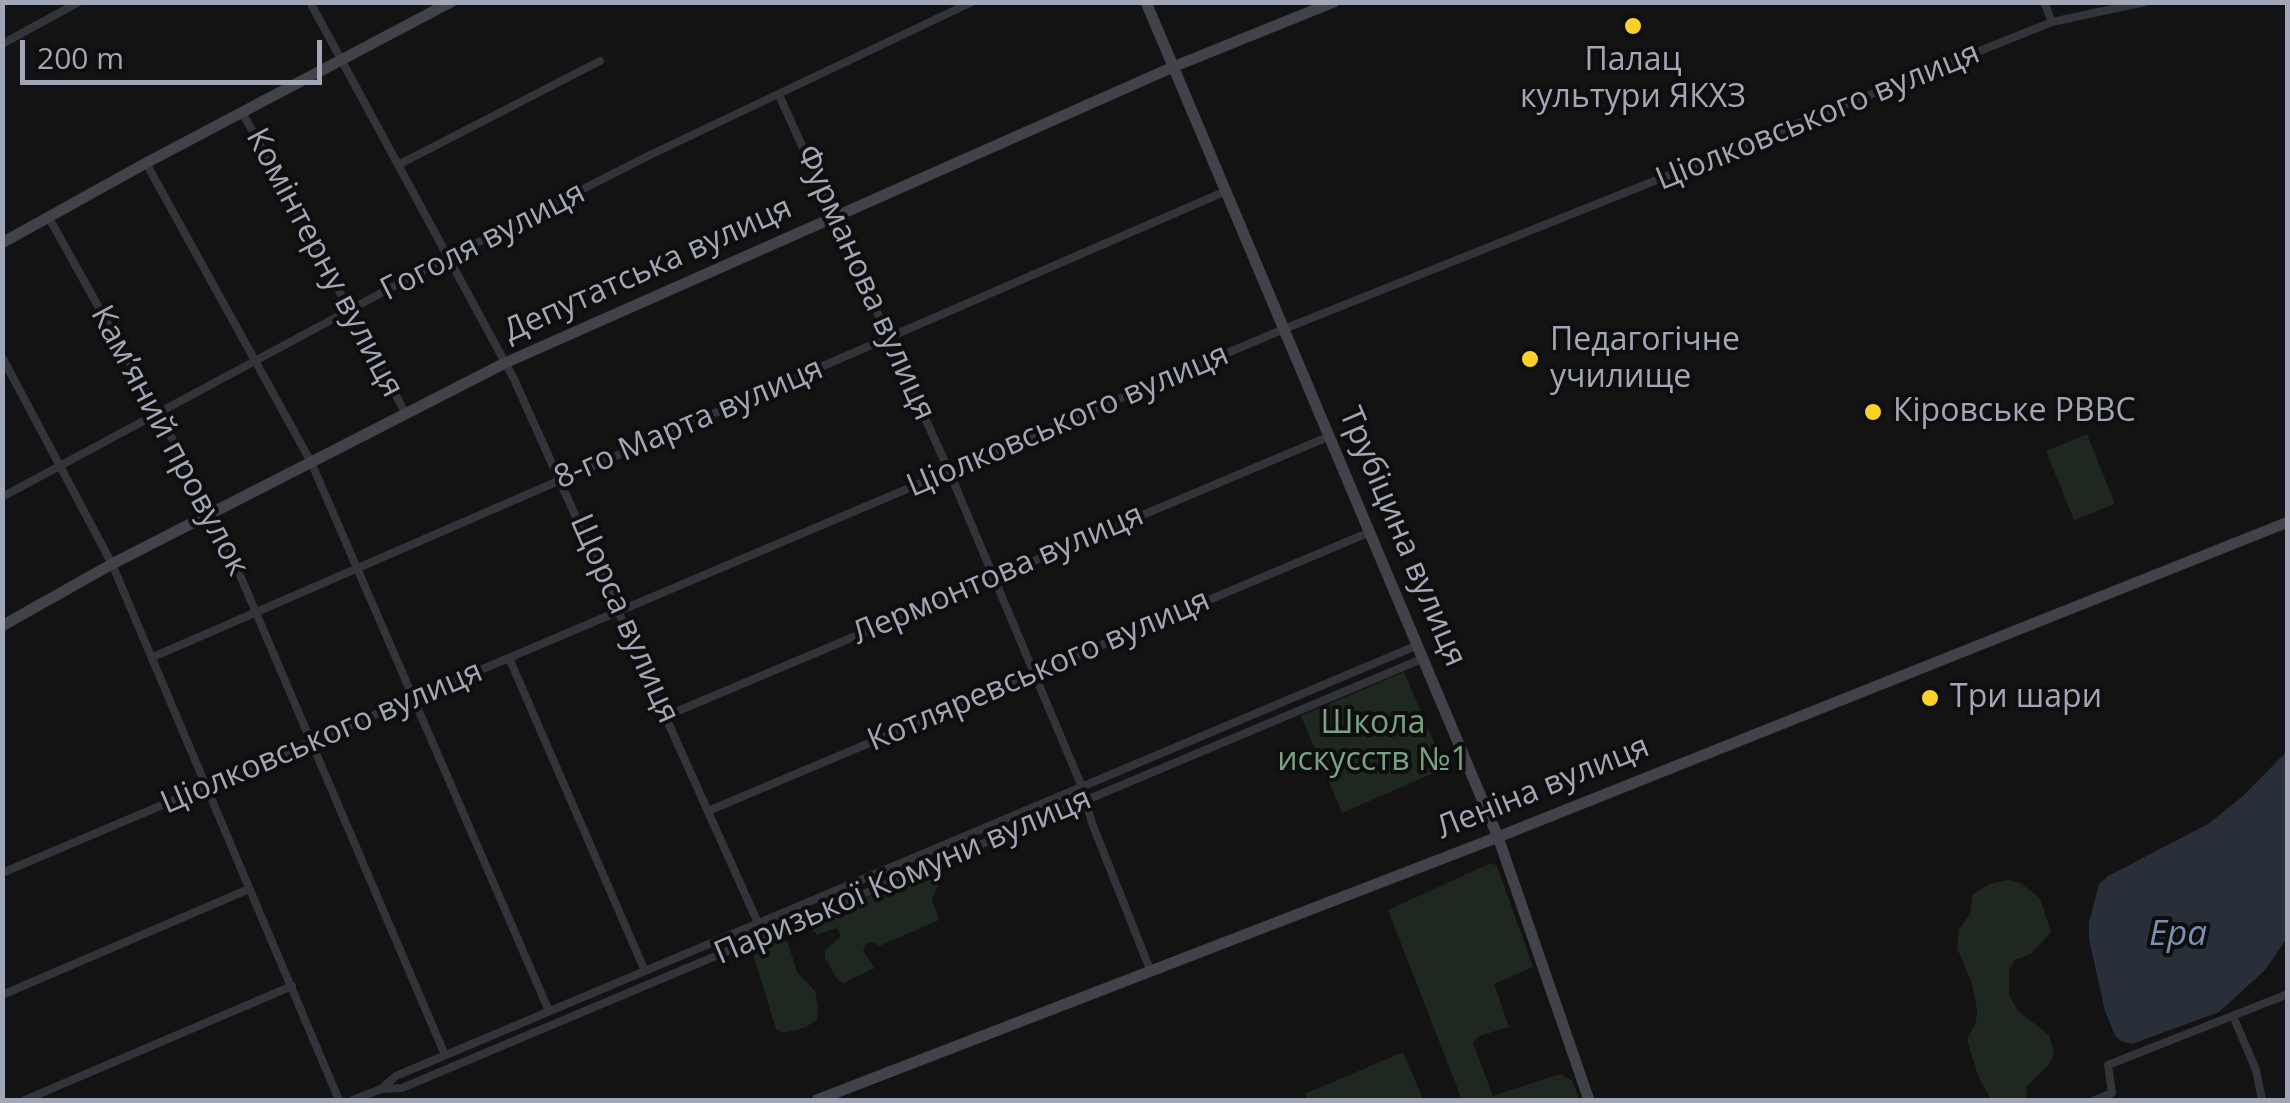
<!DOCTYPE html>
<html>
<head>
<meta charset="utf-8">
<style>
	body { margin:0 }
	#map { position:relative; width:2290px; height:1103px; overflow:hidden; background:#131314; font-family:"Open Sans",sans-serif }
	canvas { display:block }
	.frame { position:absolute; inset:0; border:5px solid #a3a6b6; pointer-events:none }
	.scale { position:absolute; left:20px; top:40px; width:302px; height:45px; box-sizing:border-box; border:5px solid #a3a6b6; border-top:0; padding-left:12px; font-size:30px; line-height:35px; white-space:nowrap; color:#a3a6b6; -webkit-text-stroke:8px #0e0e0f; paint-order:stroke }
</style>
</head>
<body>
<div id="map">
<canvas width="2290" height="1103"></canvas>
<div class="frame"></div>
<div class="scale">200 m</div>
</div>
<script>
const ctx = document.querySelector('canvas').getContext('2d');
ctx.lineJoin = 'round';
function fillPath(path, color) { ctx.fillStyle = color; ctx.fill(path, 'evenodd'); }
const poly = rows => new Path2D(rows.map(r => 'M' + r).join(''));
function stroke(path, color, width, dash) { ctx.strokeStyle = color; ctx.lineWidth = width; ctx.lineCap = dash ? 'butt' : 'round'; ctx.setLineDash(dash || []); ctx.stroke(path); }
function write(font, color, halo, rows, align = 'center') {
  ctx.font = font + ' "Open Sans",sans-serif'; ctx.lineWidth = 8; ctx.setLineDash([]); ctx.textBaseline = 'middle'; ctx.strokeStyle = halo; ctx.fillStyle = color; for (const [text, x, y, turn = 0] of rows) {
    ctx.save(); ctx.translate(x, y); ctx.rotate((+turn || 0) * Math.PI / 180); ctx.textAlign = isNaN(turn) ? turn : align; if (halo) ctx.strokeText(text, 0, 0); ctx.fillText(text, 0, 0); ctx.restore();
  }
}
const green = poly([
	[2087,434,2115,504,2074,520,2046,451],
	[1404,672,1445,768,1342,813,1301,716],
	[1491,863,1497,866,1533,967,1494,984,1509,1027,1479,1036,1473,1043,1493,1096,1560,1074,1573,1081,1579,1100,1462,1100,1388,910],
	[939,866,944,873,932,899,939,920,879,946,874,942,867,943,863,951,875,968,843,983,837,979,825,958,825,950,841,936,837,928,817,935,812,929,812,922],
	[2008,880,2020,883,2040,898,2051,932,2031,954,2015,960,2009,970,2009,995,2018,1011,2049,1035,2054,1053,2049,1065,2027,1086,2026,1100,1991,1100,1978,1076,1967,1039,1976,1022,1977,1009,1972,984,1957,948,1959,929,1970,914,1973,894,1989,884],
	[774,934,788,943,797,972,815,991,818,1006,817,1020,804,1028,783,1033,776,1029,754,957,758,941],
	[1403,1052,1423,1099,1308,1100,1305,1094]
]);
const water = poly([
	[2287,751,2287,938,2265,970,2219,1012,2132,1044,2121,1041,2115,1035,2105,1011,2089,939,2089,922,2099,884,2108,876,2208,824,2243,796]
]);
const street = poly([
	[310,2,514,379,758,923],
	[2044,2,2052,22],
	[2,44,79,2],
	[779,95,949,471,1082,787,1092,823,1151,972],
	[242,112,406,414],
	[146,163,311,462,549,1011],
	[398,165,600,61],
	[49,218,213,512,445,1055],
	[2,357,112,564,339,1100],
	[2,497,439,262,650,155,972,2],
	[153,657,1226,191],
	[509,658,645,971],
	[666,716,1330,436],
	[708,811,1370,532],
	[2,873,1284,329,2052,22,2145,2],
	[2,995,249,889],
	[2233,1016,2256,1070,2262,1100],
	[381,1089,402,1088,1424,658],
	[25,1100,292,986],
	[353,1100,381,1089,396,1076,1418,645],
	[2095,1100,2112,1093,2108,1065,2288,994]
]);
const secondary = poly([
	[1146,2,1498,837,1589,1100],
	[2,243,146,163,451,2],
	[2,626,112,564,505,363,1173,67,1334,2],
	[817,1100,1498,837,2288,522]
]);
const markers = [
	[1633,26,10,"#fad125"],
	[1530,359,10,"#fad125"],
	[1873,412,10,"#fad125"],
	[1930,698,10,"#fad125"]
];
const poiNames = [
	["Палац",1633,61,"center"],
	["культури ЯКХЗ",1633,98,"center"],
	["Педагогічне",1550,341],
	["училище",1550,378],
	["Кіровське РВВС",1893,412],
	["Три шари",1950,698]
];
const streetNames = [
	["Ціолковського вулиця",1818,117,-22],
	["Гоголя вулиця",483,242,-27],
	["Комінтерну вулиця",324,263,62],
	["Депутатська вулиця",648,270,-24],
	["Фурманова вулиця",865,283,66],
	["Ціолковського вулиця",1068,421,-23],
	["8-го Марта вулиця",689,424,-23],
	["Кам’яний провулок",169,441,62],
	["Трубіцина вулиця",1402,537,67],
	["Лермонтова вулиця",998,575,-23],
	["Щорса вулиця",624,619,66],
	["Котляревського вулиця",1039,671,-23],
	["Ціолковського вулиця",322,738,-23],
	["Леніна вулиця",1543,788,-22],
	["Паризької Комуни вулиця",903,877,-23]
];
const parkNames = [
	["Школа",1373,724],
	["искусств №1",1373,761]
];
const waterNames = [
	["Ера",2178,935]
];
fillPath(green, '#1f2721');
fillPath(water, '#282f39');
stroke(street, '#33343a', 8);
stroke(secondary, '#41424a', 11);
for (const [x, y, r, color] of markers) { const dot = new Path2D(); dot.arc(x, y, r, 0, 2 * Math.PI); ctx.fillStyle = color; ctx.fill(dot); stroke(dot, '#0e0e0f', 4); }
write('32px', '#a3a6b6', '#0e0e0f', poiNames, 'left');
write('32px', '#a3a6b6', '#0e0e0f', streetNames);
write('32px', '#79a282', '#0e0e0f', parkNames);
write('italic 35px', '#788fb3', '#0e0e0f', waterNames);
</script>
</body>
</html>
